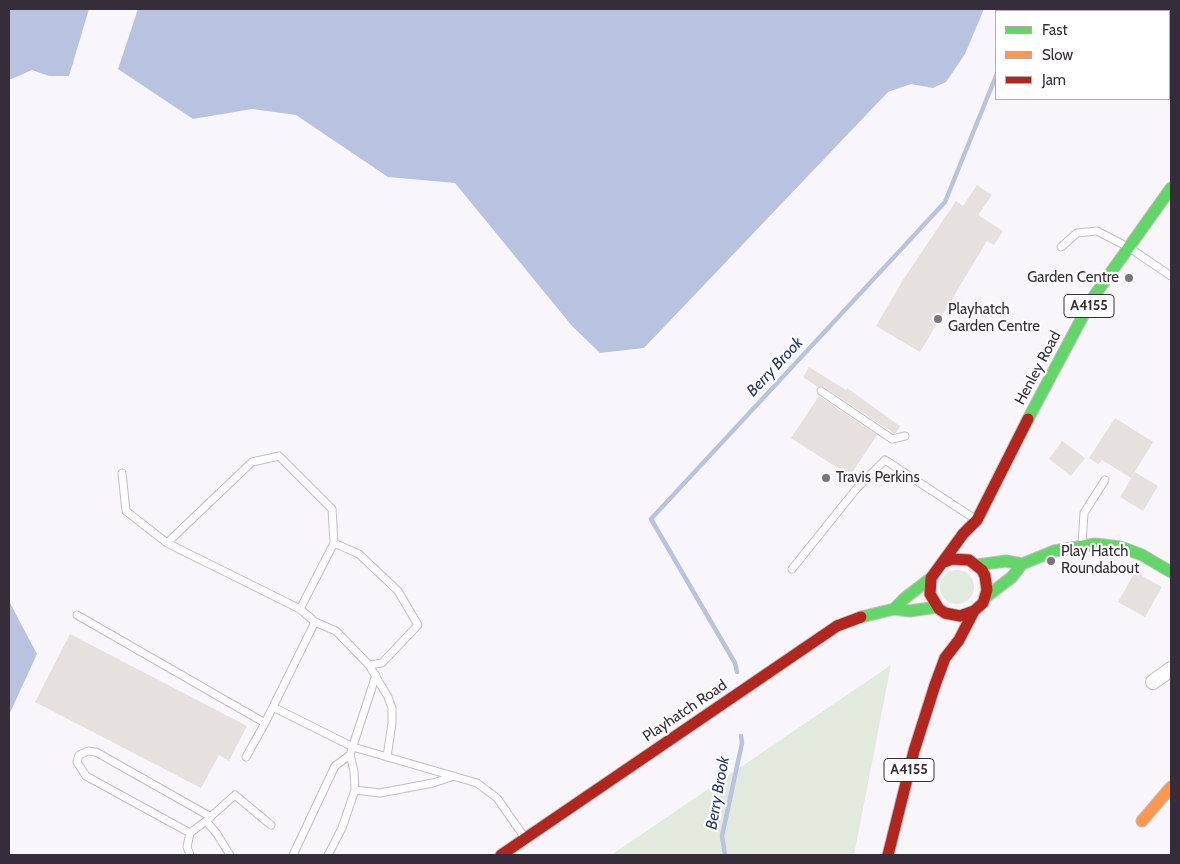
<!DOCTYPE html>
<html>
<head>
<meta charset="utf-8">
<style>
	body { margin:0 }
	#map { position:relative; width:1180px; height:864px; overflow:hidden; background:#f8f6fa; font-family:Cabin,sans-serif }
	canvas { display:block }
	.frame { position:absolute; inset:0; border:10px solid #352e3a; pointer-events:none }
	.legend { position:absolute; left:995px; top:10px; width:175px; height:90px; box-sizing:border-box; background:#fff; border:1px solid #aeabb0; margin:0; padding:6px 9px; list-style:none; font-size:15px; color:#352e3a }
	.legend li { display:flex; align-items:center; gap:10px; height:25px }
	.legend b { width:25px; border:1px solid #aeabb0 }
</style>
</head>
<body>
<div id="map">
<canvas width="1180" height="864"></canvas>
<div class="frame"></div>
<ul class="legend">
<li><b style="height:6px;background:#63d668"></b>Fast</li>
<li><b style="height:6px;background:#ff974d"></b>Slow</li>
<li><b style="height:6px;background:#b3261e"></b>Jam</li>
</ul>
</div>
<script>
const ctx = document.querySelector('canvas').getContext('2d');
ctx.lineJoin = 'round';
function fillPath(path, color) { ctx.fillStyle = color; ctx.fill(path, 'evenodd'); }
const poly = rows => new Path2D(rows.map(r => 'M' + r).join(''));
function stroke(path, color, width, dash) { ctx.strokeStyle = color; ctx.lineWidth = width; ctx.lineCap = dash ? 'butt' : 'round'; ctx.setLineDash(dash || []); ctx.stroke(path); }
function write(font, color, halo, rows, align = 'center') {
  ctx.font = font + ' Cabin,sans-serif'; ctx.lineWidth = 4.5; ctx.setLineDash([]); ctx.textBaseline = 'middle'; ctx.strokeStyle = halo; ctx.fillStyle = color; for (const [text, x, y, turn = 0] of rows) {
    ctx.save(); ctx.translate(x, y); ctx.rotate((+turn || 0) * Math.PI / 180); ctx.textAlign = isNaN(turn) ? turn : align; if (halo) ctx.strokeText(text, 0, 0); ctx.fillText(text, 0, 0); ctx.restore();
  }
}
const green = poly([
	'940 587a17 17 0 1 1 34 0a17 17 0 1 1-34 0Z',
	[891,665,854,855,611,855]
]);
const water = poly([
	[9,9,89,9,69,76,49,76,32,70,9,80],
	[138,9,984,9,965,54,946,82,933,88,911,84,888,92,644,348,600,353,572,326,455,183,388,177,296,115,252,109,193,119,118,69],
	[9,601,37,654,9,715]
]);
const stream = poly([
	[1023,11,1024,9],
	[737,672,735,663,651,519,945,202,996,76],
	[725,855,722,836,742,743,741,736]
]);
const building = poly([
	[977,185,992,195,978,215,1003,231,994,245,987,241,920,352,876,326,903,280,956,201,963,206],
	[809,367,846,390,847,388,900,426,896,433,893,433,824,387,818,387,803,377],
	[819,396,877,435,850,476,791,438],
	[1115,418,1153,442,1131,478,1102,460,1098,464,1089,458],
	[1062,441,1085,458,1071,476,1049,459],
	[1135,472,1158,486,1143,511,1120,497],
	[1135,572,1162,587,1145,617,1118,602],
	[70,634,247,726,229,761,219,755,201,788,35,702]
]);
const lane = poly([
	[1061,247,1077,233,1097,231,1128,247,1171,276],
	[821,391,892,439,905,436],
	[122,473,126,511,167,543,300,609,315,622,336,631,369,665,388,697,392,708,392,723,387,757],
	[167,543,252,462,279,456,332,509,334,543,359,554,398,591,418,625,382,663,369,665],
	[1082,544,1084,513,1105,480],
	[792,569,857,488,885,460,975,519],
	[300,609,334,543],
	[77,615,265,723],
	[273,707,353,747,477,783,497,798,525,838],
	[246,757,265,723,315,622],
	[355,790,354,771,350,755,376,675],
	[208,819,235,795,271,825],
	[190,833,86,776,77,762,79,755,88,751,96,752,211,817],
	[190,855,187,847,190,833,206,821,217,834,230,855],
	[293,855,335,766,350,755],
	[328,855,342,828,355,790,380,793,433,783,454,776]
]);
const street = poly([
	[1153,682,1171,669]
]);
const fast = poly([
	[1028,419,1092,299,1171,188],
	[977,565,1006,561,1022,564,1054,551,1095,544,1121,547,1142,555,1171,572],
	[986,597,1012,577,1022,564],
	[894,609,905,598,931,578],
	[861,617,894,609,910,611,937,607]
]);
const slow = poly([
	[1142,821,1171,787]
]);
const jam = poly([
	[944,562,952,559,969,560,982,570,985,576,987,590,983,603,974,611,960,616,945,613,939,609,930,594,931,578,963,534,977,520,1028,419],
	[501,855,837,626,861,617],
	[888,855,914,751,935,685,945,658,959,640,974,611]
]);
const markers = [
	[1129,278,5,"#79747d"],
	[938,319,5,"#79747d"],
	[826,478,5,"#79747d"],
	[1051,561,5,"#79747d"]
];
const shields = [
	[1089,306,50],
	[909,770,50]
];
const shieldNames = [
	["A4155",1089,306],
	["A4155",909,770]
];
const poiNames = [
	["Garden Centre",1119,278,"right"],
	["Playhatch",948,310],
	["Garden Centre",948,327],
	["Travis Perkins",836,478],
	["Play Hatch",1061,552],
	["Roundabout",1061,569]
];
const streetNames = [
	["Henley Road",1038,368,-62],
	["Playhatch Road",685,711,-34]
];
const waterNames = [
	["Berry Brook",775,367,-47],
	["Berry Brook",718,793,-80]
];
fillPath(green, '#e2eadd');
fillPath(water, '#b8c4df');
stroke(stream, '#b8c4df', 4.5);
fillPath(building, '#e6e0de');
stroke(lane, '#c2bdc5', 9);
stroke(street, '#c2bdc5', 16);
stroke(fast, '#c2bdc5', 13);
stroke(slow, '#c2bdc5', 13);
stroke(jam, '#c2bdc5', 13);
stroke(lane, '#fefefe', 7);
stroke(street, '#fefefe', 14);
stroke(fast, '#63d668', 11);
stroke(slow, '#ff974d', 11);
stroke(jam, '#b3261e', 11);
for (const [x, y, r, color] of markers) { const dot = new Path2D(); dot.arc(x, y, r, 0, 2 * Math.PI); ctx.fillStyle = color; ctx.fill(dot); stroke(dot, '#fff', 2); }
for (const [x, y, w] of shields) { const box = new Path2D(); box.roundRect(x - w / 2, y - 11.5, w, 23, 4); ctx.fillStyle = '#fff'; ctx.fill(box); stroke(box, '#352e3a', 1); }
write('bold 14px', '#352e3a', null, shieldNames);
write('15px', '#352e3a', '#fff', poiNames, 'left');
write('15px', '#352e3a', '#fff', streetNames);
write('italic 16px', '#233867', '#fff', waterNames);
</script>
</body>
</html>
